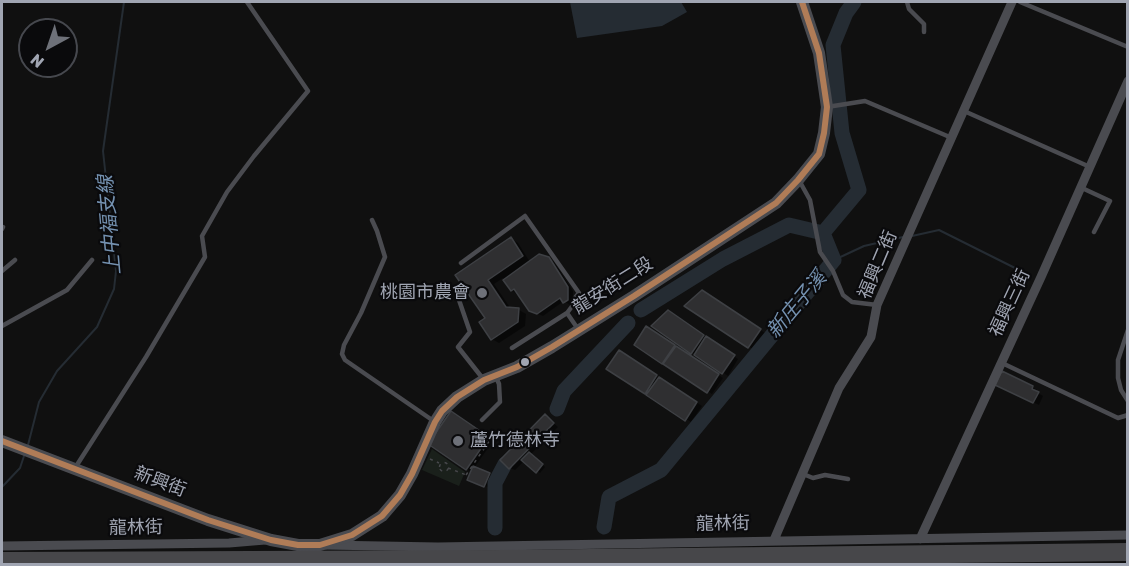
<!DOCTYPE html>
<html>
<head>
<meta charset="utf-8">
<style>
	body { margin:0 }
	#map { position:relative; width:1129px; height:566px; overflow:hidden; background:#101010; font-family:Rubik,sans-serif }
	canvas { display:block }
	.frame { position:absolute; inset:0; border:3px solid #a0a5b2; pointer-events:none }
	.north { position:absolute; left:18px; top:18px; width:60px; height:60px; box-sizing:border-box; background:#0a0a0c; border:2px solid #46484e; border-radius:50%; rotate:220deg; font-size:16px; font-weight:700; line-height:24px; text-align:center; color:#a0a5b2 }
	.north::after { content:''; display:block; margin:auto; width:21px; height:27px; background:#6e7179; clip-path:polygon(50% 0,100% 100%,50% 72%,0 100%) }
</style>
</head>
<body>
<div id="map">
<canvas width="1129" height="566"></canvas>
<div class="frame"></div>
<div class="north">N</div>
</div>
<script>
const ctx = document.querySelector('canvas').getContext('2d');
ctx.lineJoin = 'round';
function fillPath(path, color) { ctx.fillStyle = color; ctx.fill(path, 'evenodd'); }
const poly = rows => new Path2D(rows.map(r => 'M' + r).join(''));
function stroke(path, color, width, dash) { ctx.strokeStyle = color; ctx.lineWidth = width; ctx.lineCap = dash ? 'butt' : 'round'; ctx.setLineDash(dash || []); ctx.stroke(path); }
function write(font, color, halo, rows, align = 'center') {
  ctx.font = font + ' Rubik,"Noto Sans TC",sans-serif'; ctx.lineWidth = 4.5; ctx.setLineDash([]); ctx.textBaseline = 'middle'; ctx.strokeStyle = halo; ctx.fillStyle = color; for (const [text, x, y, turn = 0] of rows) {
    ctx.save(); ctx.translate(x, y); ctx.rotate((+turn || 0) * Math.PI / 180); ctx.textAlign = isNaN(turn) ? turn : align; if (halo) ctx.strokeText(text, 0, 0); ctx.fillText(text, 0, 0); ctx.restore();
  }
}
const green = poly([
	[432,449,465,472,459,486,422,470]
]);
const water = poly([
	[570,2,681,2,687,12,662,26,577,38]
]);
const shadow = poly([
	[511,239,518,243,530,262,549,259,554,262,573,291,573,303,570,305,564,301,543,316,536,313,512,290,503,278,494,284,511,309,519,310,526,314,525,326,499,343,492,339,487,318,457,275],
	[707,295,765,333,754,350,687,306],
	[673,315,738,359,728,376,653,326],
	[652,330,723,378,712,394,663,362],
	[624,355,702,406,691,422,608,369],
	[1002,387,1032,387,1037,390,1036,392,1043,396,1039,405],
	[456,416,493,441,474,468,492,476,488,487,472,481,472,472,467,469],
	[545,416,558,427,531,454,545,467,540,473,524,461,515,470,510,468]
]);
const stream = poly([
	[912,236,939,230,1019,270],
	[834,260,864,246,903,237],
	[28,445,39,402,57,371,97,327,114,289,116,271,103,151,124,2],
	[2,487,20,468,25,453]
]);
const river = poly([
	[641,310,723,259,789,225,823,233],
	[557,409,564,391,628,323],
	[604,527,609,497,661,470,834,260,823,233,859,190,842,133,833,45,846,13,854,2],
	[495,528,495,483,505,464]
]);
const building = poly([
	[511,237,523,256,488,280,506,307,519,308,518,322,491,340,479,322,485,318,455,275,511,237],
	[539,254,549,257,568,287,568,300,563,303,560,298,537,314,529,311,514,289,511,291,503,280,539,254],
	[702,290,761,329,748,348,684,306,702,290],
	[668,310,704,335,691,354,651,326,668,310],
	[646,326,675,345,662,364,634,345,646,326],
	[706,336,735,355,722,374,694,355,706,336],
	[676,346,719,374,707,393,663,364,676,346],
	[619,350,657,375,645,394,606,369,619,350],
	[1002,371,1033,386,1032,389,1039,392,1033,403,995,385,1002,371],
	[659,377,697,402,685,421,646,395,659,377],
	[451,411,489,437,466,470,428,444,451,411],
	[545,414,554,423,509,469,500,460,545,414],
	[529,452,543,464,536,473,521,460,529,452],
	[473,466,490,473,484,487,467,480,473,466]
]);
const path = poly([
	[430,459,439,463],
	'439.5 467a4.5 4.5 0 1 1 9 0a4.5 4.5 0 1 1-9 0Z',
	[448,468,469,476],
	[466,475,492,437]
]);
const service = poly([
	[907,2,909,9,924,24,924,32],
	[1020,2,1128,47],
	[827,107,865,101,952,138],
	[964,111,1090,167],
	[800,182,810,200,820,252,833,271,843,295,852,302,877,305],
	[1082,188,1110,201,1094,232],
	[372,220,377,231,385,257,361,313,344,345,342,354,345,360,435,422],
	[2,229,3,227],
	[461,263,525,216,579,293,574,299,573,305,567,313],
	[2,271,15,260],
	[459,300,470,332,458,347,484,380],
	[2,326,67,290,92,260],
	[1128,330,1118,360,1118,378,1121,390,1128,401],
	[512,348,567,313,578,329],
	[1002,363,1118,418,1128,415],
	[482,420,500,402,499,384,496,377],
	[75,468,146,357,205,257,202,236,227,192,254,156,308,91,247,2],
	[803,474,813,478,825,475,848,479]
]);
const minor = poly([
	[920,539,1041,277,1128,81],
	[774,540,839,388,871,337,877,305,1012,2],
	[326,545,438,547,1128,535],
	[2,546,229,543,265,540]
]);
const tertiary = poly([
	[2,441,208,520,271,540,298,545,320,545,352,535,382,516,400,495,412,474,435,422,442,411,457,397,484,380,517,367,552,347,634,296,776,203,798,180,819,154,824,133,827,107,819,53,802,2]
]);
const motorway = poly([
	[2,561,500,559,1128,552]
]);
const bus1 = poly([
	[2,441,208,520,271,540,298,545,320,545,352,535,382,516,400,495,412,474,435,422,442,411,457,397,484,380,517,367,552,347,634,296,776,203,798,180,819,154,824,133,827,107,819,53,802,2]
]);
const markers = [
	[482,293,6,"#6e7179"],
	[525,362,5,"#a0a5b2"],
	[458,441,6,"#6e7179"]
];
const streetNames = [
	["福興二街",878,265,-67],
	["龍安街二段",613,286,-32],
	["福興三街",1010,303,-65],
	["新興街",160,482,21],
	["龍林街",723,524,-1],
	["龍林街",136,528,-1]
];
const poiNames = [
	["桃園市農會",470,293],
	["蘆竹德林寺",470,441,"left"]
];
const waterNames = [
	["上中福支線",110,225,-95],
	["新庄子溪",797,305,-50]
];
fillPath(green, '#1a201b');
fillPath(water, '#252c33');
fillPath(shadow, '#0007');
stroke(stream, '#252c33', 2);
stroke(river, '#252c33', 15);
fillPath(building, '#2f2f31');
stroke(building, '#3e4044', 1.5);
stroke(path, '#46474b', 1.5, [3, 4.5]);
stroke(service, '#4a4b50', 4.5);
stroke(minor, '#4a4b50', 9);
stroke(tertiary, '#4a4b50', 12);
stroke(motorway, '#47474a', 18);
stroke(bus1, '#b07c57', 6);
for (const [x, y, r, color] of markers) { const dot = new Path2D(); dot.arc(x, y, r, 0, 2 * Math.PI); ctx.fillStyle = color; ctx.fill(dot); stroke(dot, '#0a0a0c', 2); }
write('18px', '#a0a5b2', '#0a0a0c', streetNames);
write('18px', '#a0a5b2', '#0a0a0c', poiNames, 'right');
write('italic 20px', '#7491b0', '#0a0a0c', waterNames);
</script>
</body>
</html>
